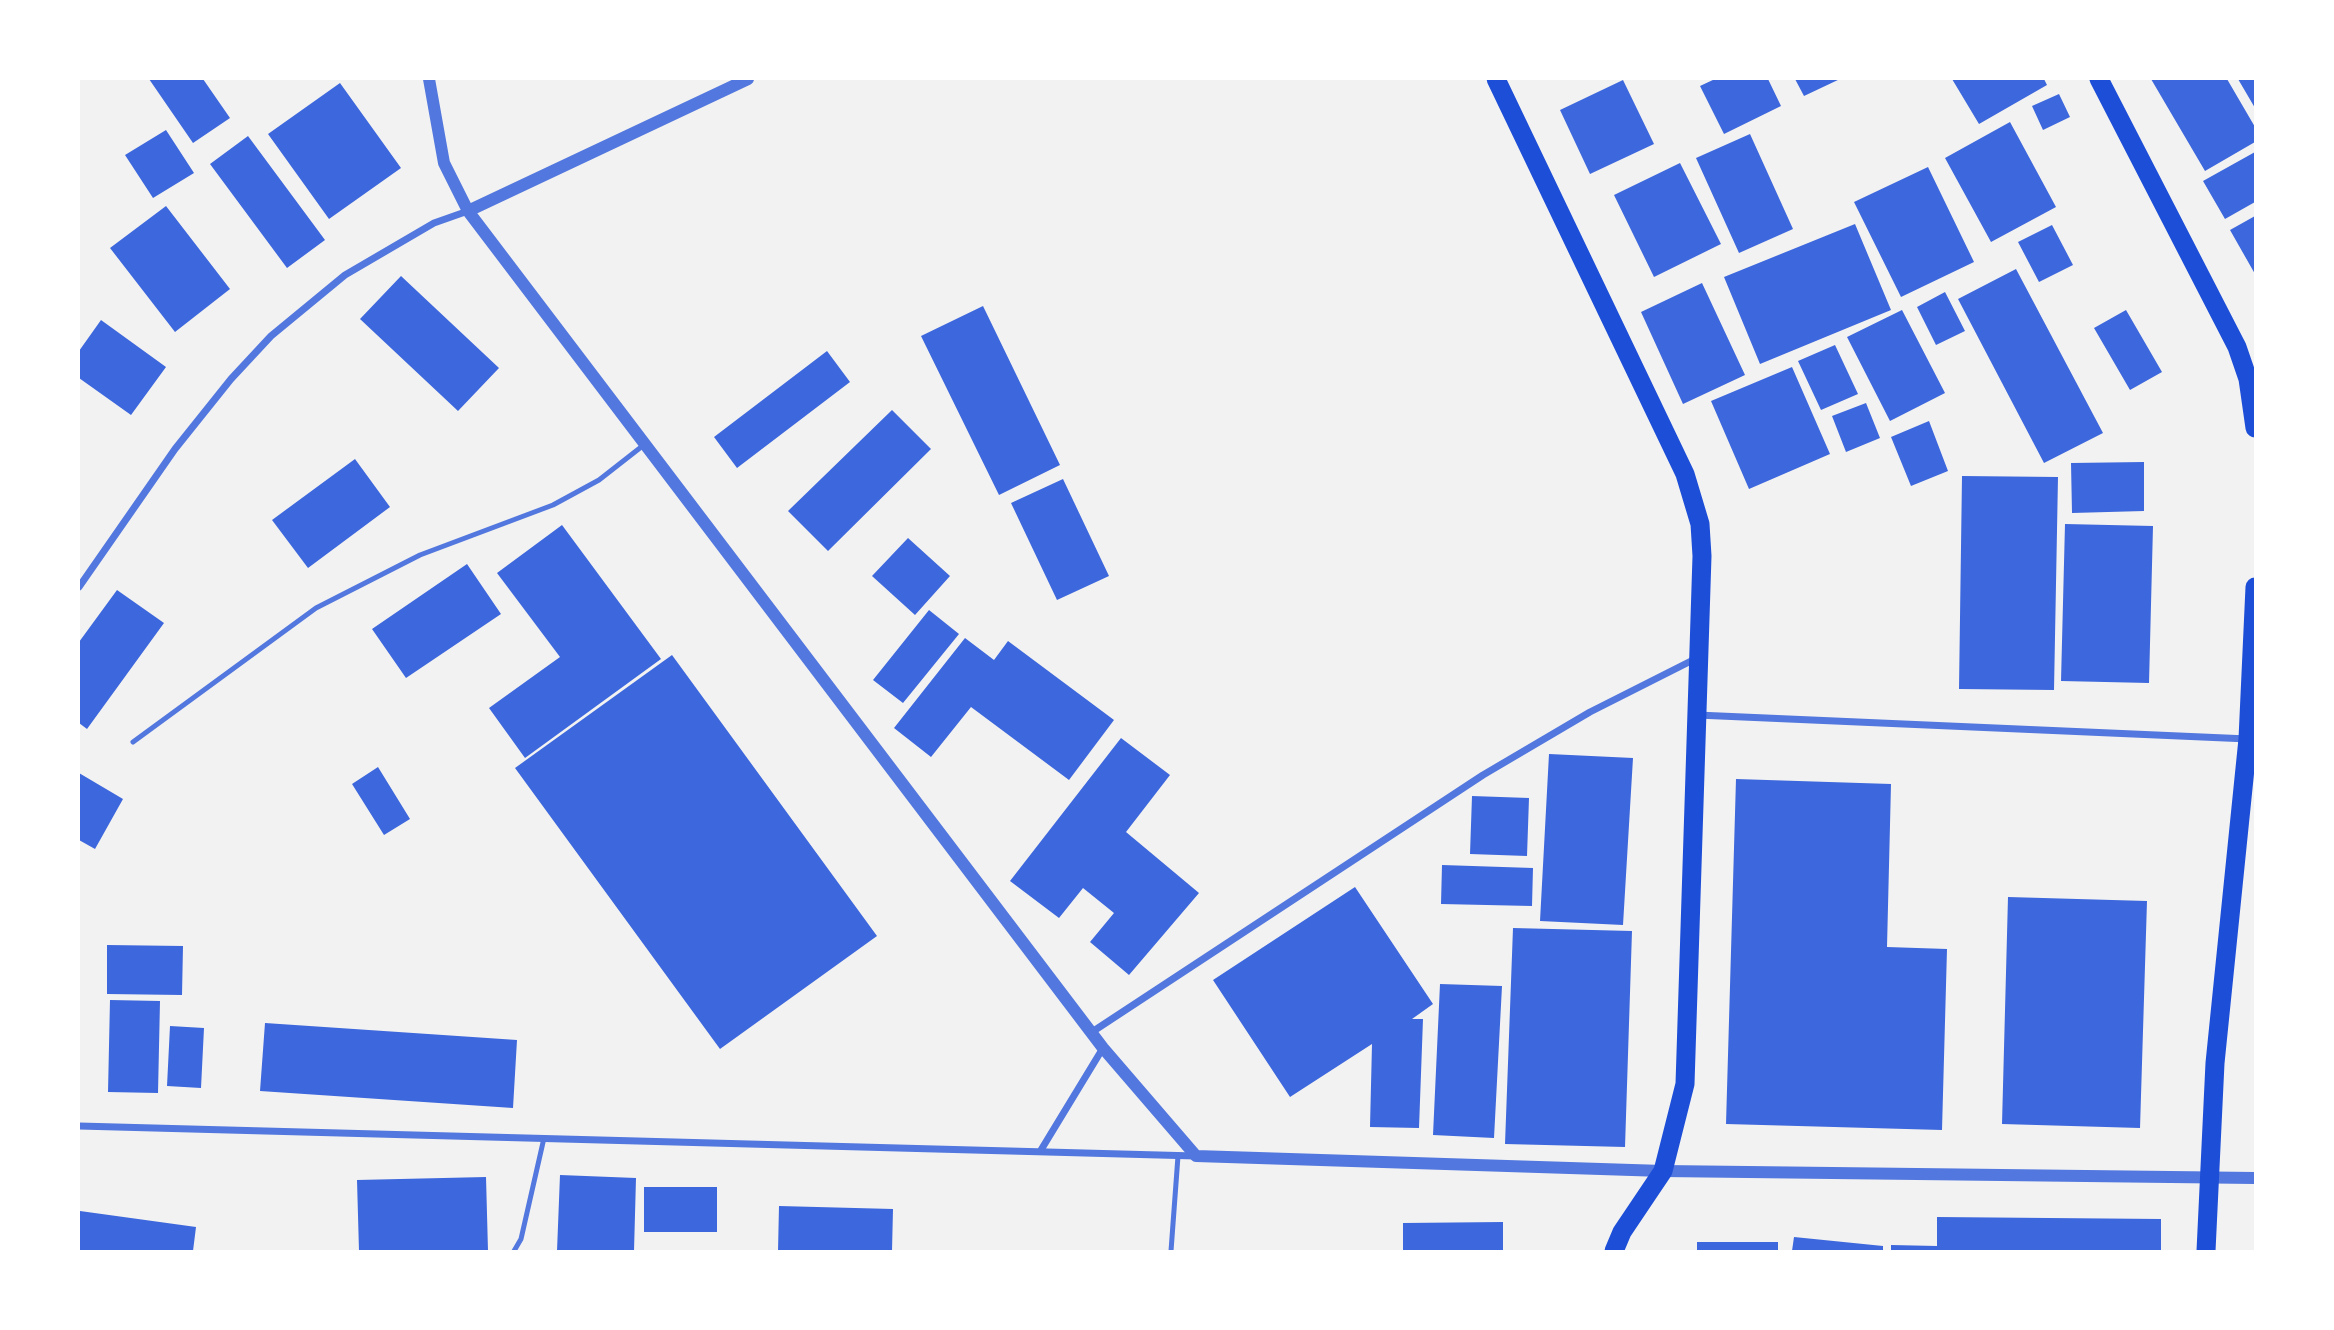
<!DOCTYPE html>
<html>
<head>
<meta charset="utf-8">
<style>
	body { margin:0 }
	#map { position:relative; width:2334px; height:1330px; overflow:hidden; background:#f2f2f2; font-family:"Asap Condensed",sans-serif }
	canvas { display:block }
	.frame { position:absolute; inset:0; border:80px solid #fff; pointer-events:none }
</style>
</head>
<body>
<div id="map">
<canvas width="2334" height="1330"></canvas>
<div class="frame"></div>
</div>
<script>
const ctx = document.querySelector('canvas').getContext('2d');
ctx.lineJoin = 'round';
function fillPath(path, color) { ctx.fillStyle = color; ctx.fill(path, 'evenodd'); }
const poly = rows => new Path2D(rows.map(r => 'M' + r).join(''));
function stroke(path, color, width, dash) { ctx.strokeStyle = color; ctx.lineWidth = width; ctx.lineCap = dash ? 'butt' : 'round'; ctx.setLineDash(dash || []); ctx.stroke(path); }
const building = poly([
	[149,79,203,79,230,118,193,143],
	[1715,79,1768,79,1781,106,1724,134,1700,86],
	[1795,79,1840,79,1804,96],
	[1952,79,2044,79,2047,85,1979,124],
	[2151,79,2227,79,2255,127,2255,142,2205,171],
	[2238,79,2255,79,2255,108],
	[1623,80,1654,144,1590,174,1560,110],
	[340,83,401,168,329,219,268,134],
	[2059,94,2070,117,2043,130,2032,106],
	[2010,122,2056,207,1991,242,1945,158],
	[166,130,194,173,153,198,125,155],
	[1750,134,1793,229,1739,253,1696,158],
	[248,136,325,240,287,268,210,164],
	[2255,152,2255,202,2225,219,2203,181],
	[1680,163,1721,244,1654,277,1614,195],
	[1928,167,1974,262,1901,297,1854,202],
	[166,206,230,289,175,332,110,248],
	[2255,216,2255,274,2230,230],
	[1855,224,1891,310,1760,364,1724,277],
	[2052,225,2073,265,2039,282,2018,242],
	[2016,269,2103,433,2044,463,1958,299],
	[401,276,499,368,458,411,360,319],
	[1702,283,1745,375,1683,404,1641,312],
	[1945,292,1965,331,1936,345,1917,307],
	[983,306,1060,465,999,495,921,336],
	[1902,310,1945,393,1890,421,1847,337],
	[2126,310,2162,372,2130,390,2094,328],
	[101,320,166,367,131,415,79,378,79,351],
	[1835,345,1858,394,1821,410,1798,361],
	[827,351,850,382,737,468,714,437],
	[1792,367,1830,454,1749,489,1711,401],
	[1866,403,1880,438,1846,452,1832,416],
	[892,410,931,449,828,551,788,511],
	[1929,421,1948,471,1911,486,1891,437],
	[355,459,390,507,308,568,272,520],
	[2144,462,2144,511,2072,513,2071,463],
	[1962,476,2058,477,2054,690,1959,689],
	[1063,479,1109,576,1057,600,1011,503],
	[2065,524,2153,526,2149,683,2061,681],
	[562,525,661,659,525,758,489,708,560,657,497,573],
	[908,538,950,576,915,615,872,576],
	[467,564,501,614,406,678,372,629],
	[117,590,164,623,87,729,79,723,79,642],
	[929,610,959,634,903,703,873,680],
	[965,638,994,660,1008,641,1114,720,1069,780,971,707,931,757,894,728],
	[672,655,877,936,720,1049,515,768],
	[1121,738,1170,775,1126,832,1199,893,1129,975,1090,942,1114,913,1083,888,1059,918,1010,881],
	[1549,754,1633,758,1623,925,1540,921],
	[378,767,410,819,384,835,352,784],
	[79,773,123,799,95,849,79,840],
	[1736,779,1891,784,1887,947,1947,949,1942,1130,1726,1124],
	[1472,796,1529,798,1527,856,1470,854],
	[1442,865,1533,868,1532,906,1441,904],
	[1355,887,1433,1004,1412,1019,1423,1019,1419,1128,1370,1127,1372,1044,1290,1097,1213,980],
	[2008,897,2147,901,2140,1128,2002,1124],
	[1513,928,1632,931,1625,1147,1505,1144],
	[107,945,183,946,182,995,107,994],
	[1440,984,1502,986,1494,1138,1433,1135],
	[110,1000,160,1001,158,1093,108,1092],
	[265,1023,517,1040,513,1108,260,1091],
	[170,1026,204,1028,201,1088,167,1086],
	[560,1175,636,1178,634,1251,557,1251],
	[486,1177,488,1251,359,1251,357,1180],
	[644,1187,717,1187,717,1232,644,1232],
	[779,1206,893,1209,892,1251,778,1251],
	[80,1211,196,1227,193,1251,79,1251],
	[1937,1217,2161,1219,2161,1251,1891,1251,1891,1245,1937,1246],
	[1503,1222,1503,1251,1403,1251,1403,1223],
	[1794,1237,1883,1246,1883,1251,1792,1251],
	[1697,1242,1778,1242,1778,1251,1697,1251]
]);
const service = poly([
	[133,742,316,608,420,555,553,505,599,480,645,444],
	[514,1251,521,1239,544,1138],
	[1171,1251,1178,1156]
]);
const minor = poly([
	[79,587,175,449,231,379,271,336,345,275,434,223,468,211],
	[1697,715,2248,739],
	[1092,1032,1483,775,1590,712,1695,659],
	[79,1126,1196,1156],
	[1041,1150,1103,1048]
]);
const tertiary = poly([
	[429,79,444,163,468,211,1103,1048,1196,1156,1663,1171,2255,1178],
	[468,211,748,79]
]);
const trunk = poly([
	[1496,79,1685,474,1700,524,1702,556,1685,1084,1663,1171,1622,1232,1614,1251],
	[2099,79,2237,347,2248,379,2255,428],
	[2206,1251,2215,1063,2248,739,2255,587]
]);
fillPath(building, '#3d67dc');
stroke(service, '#5277de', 5);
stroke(minor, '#5277de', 7);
stroke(tertiary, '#5277de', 12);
stroke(trunk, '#1d4ed8', 19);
</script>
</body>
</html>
